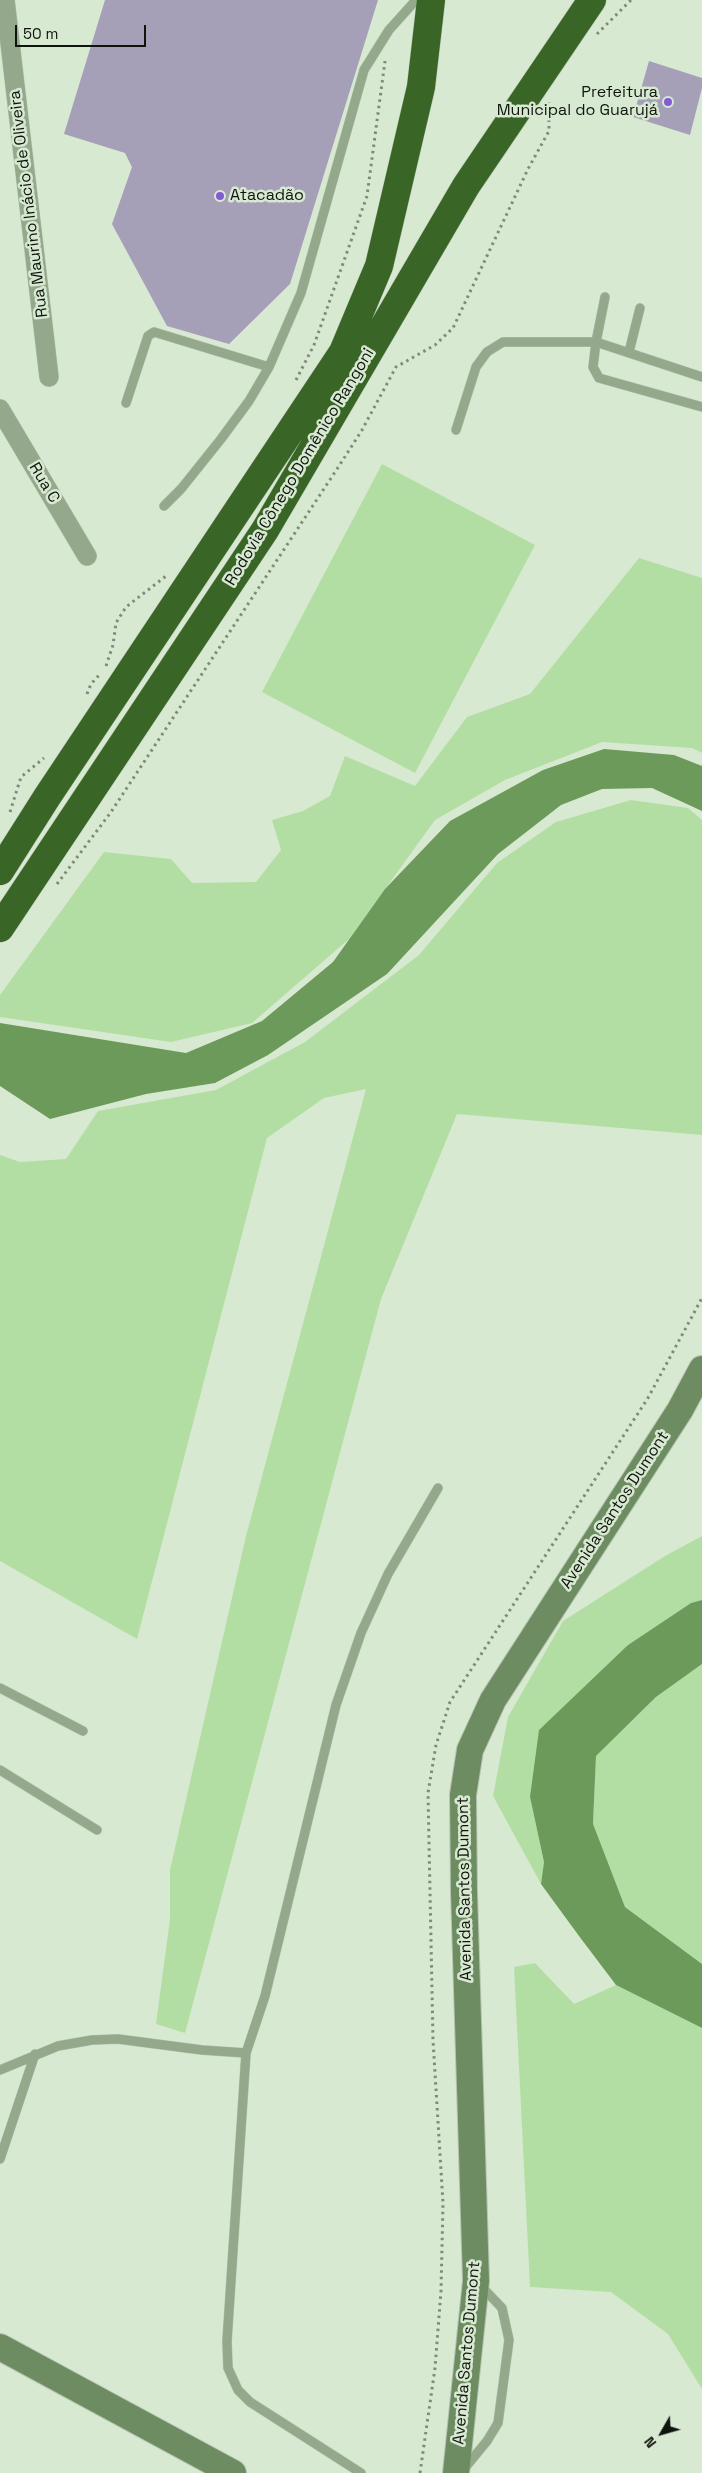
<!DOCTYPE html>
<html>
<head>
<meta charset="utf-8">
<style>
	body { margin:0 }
	#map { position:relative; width:702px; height:2473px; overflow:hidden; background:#d8e9d2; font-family:"Space Grotesk",sans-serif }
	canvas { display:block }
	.north { position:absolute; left:637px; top:2408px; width:50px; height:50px; -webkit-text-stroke:4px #d8e9d2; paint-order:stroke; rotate:232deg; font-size:14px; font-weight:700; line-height:20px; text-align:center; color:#0f150d }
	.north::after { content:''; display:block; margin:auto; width:18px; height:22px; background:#0f150d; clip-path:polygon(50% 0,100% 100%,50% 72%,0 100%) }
	.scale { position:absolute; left:15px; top:25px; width:131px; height:22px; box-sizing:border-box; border:2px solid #0f150d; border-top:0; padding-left:6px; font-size:15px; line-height:18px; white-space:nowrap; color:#0f150d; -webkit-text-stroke:4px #d8e9d2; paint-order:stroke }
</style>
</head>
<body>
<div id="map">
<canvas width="702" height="2473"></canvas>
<div class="north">N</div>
<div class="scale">50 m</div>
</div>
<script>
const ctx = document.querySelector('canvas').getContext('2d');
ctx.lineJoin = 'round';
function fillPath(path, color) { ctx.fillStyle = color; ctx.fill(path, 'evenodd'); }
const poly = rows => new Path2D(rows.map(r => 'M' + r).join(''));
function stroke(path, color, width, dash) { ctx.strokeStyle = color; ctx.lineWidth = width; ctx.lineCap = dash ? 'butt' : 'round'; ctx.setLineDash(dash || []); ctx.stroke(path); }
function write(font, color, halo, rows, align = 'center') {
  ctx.font = font + ' "Space Grotesk",sans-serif'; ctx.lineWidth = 5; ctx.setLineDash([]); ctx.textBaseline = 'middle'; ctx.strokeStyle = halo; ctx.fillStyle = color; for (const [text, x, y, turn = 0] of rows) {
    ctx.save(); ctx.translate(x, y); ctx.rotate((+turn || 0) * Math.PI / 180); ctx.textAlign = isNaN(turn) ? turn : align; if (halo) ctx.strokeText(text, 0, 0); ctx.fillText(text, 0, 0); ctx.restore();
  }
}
const green = poly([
	[382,464,535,545,415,773,262,692],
	[639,558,702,578,702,753,692,748,602,742,505,780,435,820,349,939,252,1023,171,1042,0,1017,0,995,104,852,171,859,192,883,256,882,281,850,272,820,303,811,330,796,345,756,415,786,467,717,530,694],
	[631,800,688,808,702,820,702,1135,457,1114,381,1299,185,2033,156,2024,170,1919,170,1870,246,1536,366,1089,324,1098,267,1138,137,1639,0,1561,0,1155,20,1162,66,1159,98,1111,216,1090,305,1042,419,955,497,863,556,822],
	[702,1536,702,1600,691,1603,628,1645,530,1797,544,1862,541,1884,493,1796,508,1717,563,1621,665,1556],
	[702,1664,702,1964,625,1907,593,1825,596,1756,656,1697],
	[535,1963,574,2004,616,1985,702,2028,702,2389,668,2334,611,2292,530,2287,514,1967]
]);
const water = poly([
	[604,749,674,755,702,766,702,811,652,788,602,789,561,805,498,854,387,974,268,1055,215,1083,146,1094,50,1119,0,1086,0,1023,186,1053,262,1021,333,962,385,889,450,821,543,770],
	[702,1600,702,1664,656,1697,596,1756,593,1824,625,1907,702,1964,702,2028,616,1985,579,1936,541,1884,544,1862,530,1797,539,1730,628,1645,691,1603]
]);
const building = poly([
	[105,0,378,0,290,284,229,344,167,326,112,224,132,167,125,153,64,134],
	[649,61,702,78,702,88,690,135,633,117]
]);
const path = poly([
	[597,34,631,0],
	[296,380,314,345,367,196,385,61],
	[106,666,113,645,116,623,126,607,166,576],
	[87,694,91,684,101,673],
	[10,812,21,777,44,758],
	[57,884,111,812,339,466,362,430,396,367,435,345,453,328,528,169,549,131,549,102],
	[420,2473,435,2368,441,2291,443,2203,433,2040,428,1793,436,1745,450,1702,648,1398,702,1298]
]);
const service = poly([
	[629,352,640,308],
	[702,377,596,342,593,367,599,378,702,407],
	[126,403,148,336,154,332,269,367],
	[456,430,476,367,487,352,503,342,596,342,605,297],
	[164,506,181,489,221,439,249,401,269,367,301,293,364,70,389,30,416,0],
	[0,1688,83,1731],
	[0,1770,97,1830],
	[246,2053,227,2341,228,2368,238,2390,250,2402,361,2473],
	[0,2070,58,2046,92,2040,118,2039,202,2050,246,2053,265,1996,336,1705,361,1633,388,1574,438,1488],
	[0,2159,35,2054],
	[464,2469,487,2441,498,2423,509,2340,502,2308,479,2284]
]);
const minor = poly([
	[5,0,49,377],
	[0,409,87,556]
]);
const secondary = poly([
	[0,2347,233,2473],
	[456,2473,476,2281,464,1892,463,1795,470,1750,493,1700,680,1410,702,1369]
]);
const motorway = poly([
	[0,871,47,797,343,352,379,266,421,87,431,0],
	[0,928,265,530,466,186,592,0]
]);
const markers = [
	[668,102,5,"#855bd5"],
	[220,196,5,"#855bd5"]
];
const poiNames = [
	["Prefeitura",658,93],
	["Municipal do Guarujá",658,111],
	["Atacadão",230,196,"left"]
];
const streetNames = [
	["Rua Maurino Inácio de Oliveira",29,204,-97],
	["Rodovia Cônego Domênico Rangoni",300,467,-59],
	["Rua C",44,483,59],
	["Avenida Santos Dumont",615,1510,-57],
	["Avenida Santos Dumont",465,1889,-91],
	["Avenida Santos Dumont",467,2353,-85]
];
fillPath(green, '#b3dea3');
fillPath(water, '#6c9a5a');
fillPath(building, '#a59fb8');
stroke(service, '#b4c3af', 10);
stroke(minor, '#b4c3af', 20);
stroke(secondary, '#b4c3af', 28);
stroke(motorway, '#b4c3af', 29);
stroke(path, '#7f8b7a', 3, [2.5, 4]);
stroke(service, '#94a98c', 9);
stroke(minor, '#94a98c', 19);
stroke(secondary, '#6d8c62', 26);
stroke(motorway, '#396527', 28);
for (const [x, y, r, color] of markers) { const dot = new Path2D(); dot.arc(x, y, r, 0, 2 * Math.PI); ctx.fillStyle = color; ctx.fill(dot); stroke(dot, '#d8e9d2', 2); }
write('16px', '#0f150d', '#d8e9d2', poiNames, 'right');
write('16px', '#0f150d', '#d8e9d2', streetNames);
</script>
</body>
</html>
